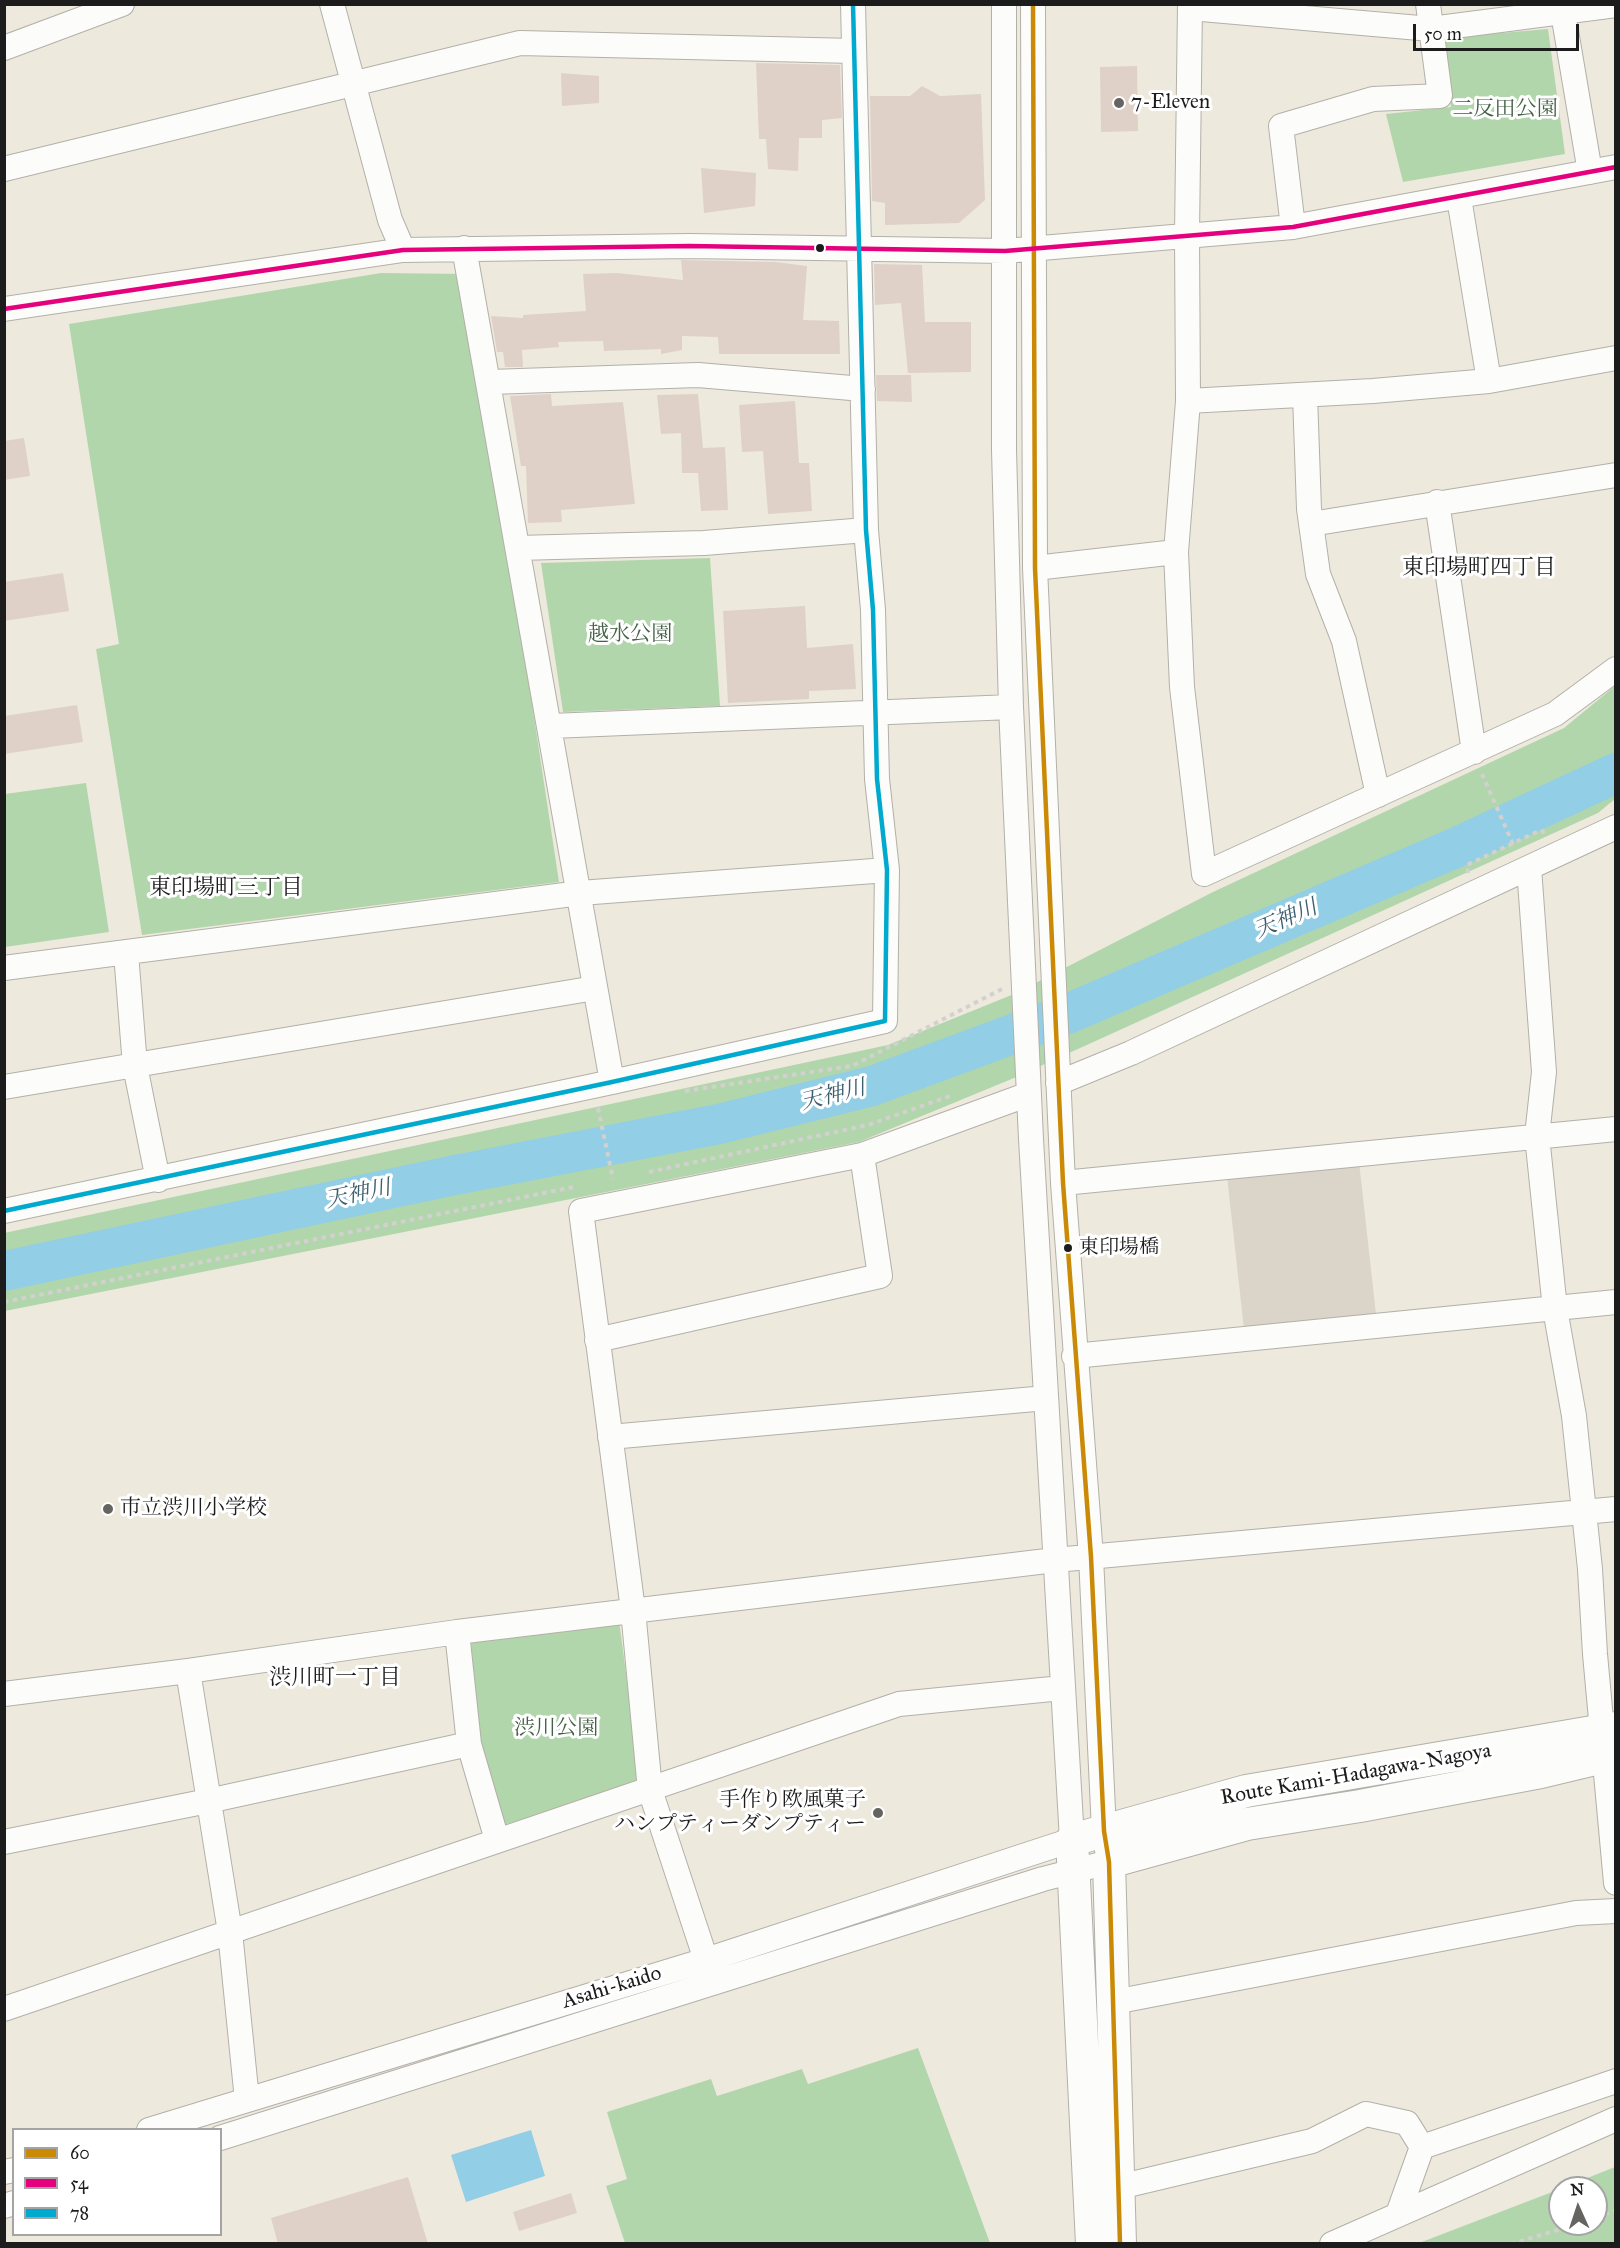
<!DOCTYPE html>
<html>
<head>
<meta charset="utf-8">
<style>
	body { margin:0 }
	#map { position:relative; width:1620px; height:2248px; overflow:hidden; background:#eee9dd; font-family:"IM FELL Great Primer",serif }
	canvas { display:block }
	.frame { position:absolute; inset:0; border:6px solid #1c1c1c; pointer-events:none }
	.legend { position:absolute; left:12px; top:2128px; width:210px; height:108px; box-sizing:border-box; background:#fff; border:2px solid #a4a4a4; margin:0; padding:8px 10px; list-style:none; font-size:18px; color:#1c1c1c }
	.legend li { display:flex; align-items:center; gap:12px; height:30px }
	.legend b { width:30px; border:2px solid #a4a4a4 }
	.north { position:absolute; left:1548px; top:2176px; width:60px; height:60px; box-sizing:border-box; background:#fff; border:2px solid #a4a4a4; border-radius:50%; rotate:357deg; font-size:16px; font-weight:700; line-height:24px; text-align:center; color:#1c1c1c }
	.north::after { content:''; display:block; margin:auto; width:21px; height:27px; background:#666460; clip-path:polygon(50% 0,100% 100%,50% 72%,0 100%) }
	.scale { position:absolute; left:1413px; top:24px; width:166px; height:27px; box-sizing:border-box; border:3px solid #1c1c1c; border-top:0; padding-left:8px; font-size:18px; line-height:21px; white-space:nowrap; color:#1c1c1c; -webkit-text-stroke:4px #fff; paint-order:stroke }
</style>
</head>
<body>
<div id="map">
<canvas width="1620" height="2248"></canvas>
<div class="frame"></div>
<ul class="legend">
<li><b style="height:8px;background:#cb8a06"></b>60</li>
<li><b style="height:8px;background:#e5007d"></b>54</li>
<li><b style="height:8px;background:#00a9ce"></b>78</li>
</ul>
<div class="north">N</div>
<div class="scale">50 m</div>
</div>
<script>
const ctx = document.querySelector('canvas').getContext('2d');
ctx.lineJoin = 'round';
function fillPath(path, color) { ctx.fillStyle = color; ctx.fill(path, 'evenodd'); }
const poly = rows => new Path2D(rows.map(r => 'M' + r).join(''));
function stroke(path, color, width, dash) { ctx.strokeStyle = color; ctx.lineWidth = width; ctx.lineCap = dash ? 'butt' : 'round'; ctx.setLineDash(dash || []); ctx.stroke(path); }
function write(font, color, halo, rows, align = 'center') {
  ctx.font = font + ' "IM FELL Great Primer","Noto Serif JP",serif'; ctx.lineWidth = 6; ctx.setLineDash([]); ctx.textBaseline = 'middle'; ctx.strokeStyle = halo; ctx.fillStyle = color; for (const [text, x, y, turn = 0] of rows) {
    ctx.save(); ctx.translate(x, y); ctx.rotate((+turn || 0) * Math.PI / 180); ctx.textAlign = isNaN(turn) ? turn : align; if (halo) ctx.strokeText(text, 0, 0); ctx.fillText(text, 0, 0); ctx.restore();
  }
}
const industrial = poly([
	[1359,1162,1376,1314,1244,1329,1227,1176]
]);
const green = poly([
	[1548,29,1565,154,1403,182,1386,114,1451,107,1442,38],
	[381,273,467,274,559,882,142,935,96,649,119,644,69,324],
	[710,558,720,706,563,712,541,563],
	[1615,686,1615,799,1598,813,1014,1078,859,1142,5,1311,4,1233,888,1045,1014,994,1213,892,1564,728],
	[86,783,109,932,5,947,5,794],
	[619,1621,641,1784,503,1825,479,1743,471,1640],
	[918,2048,990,2243,625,2243,606,2186,627,2179,607,2112,711,2079,717,2096,802,2069,808,2084],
	[1615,2167,1615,2243,1419,2243,1560,2189,1560,2224,1596,2224,1596,2188,1562,2188]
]);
const water = poly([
	[531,2130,545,2176,466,2202,451,2155]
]);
const river = poly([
	[4,1271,450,1176,719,1124,872,1086,1067,1014,1455,848,1616,773]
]);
const building = poly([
	[756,63,840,65,842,118,822,120,822,138,799,138,798,171,768,169,766,139,759,139],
	[1137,66,1138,131,1101,132,1100,67],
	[561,73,599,76,599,103,562,106],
	[922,86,940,96,981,94,985,200,959,223,885,225,885,203,872,201,870,96,910,96],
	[701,168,756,173,755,206,704,213],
	[681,260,775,262,807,266,803,320,839,321,840,354,719,354,718,337,682,336,682,350,661,354,661,349,604,351,603,341,558,342,559,347,522,350,523,367,505,367,503,352,497,352,491,316,523,318,523,315,586,311,583,274,617,273,683,280],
	[874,264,922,265,925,322,971,322,971,372,908,373,901,303,875,305],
	[876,375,911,375,912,402,877,401],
	[551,394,552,406,623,402,635,504,561,510,562,522,528,523,526,466,521,466,510,396],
	[698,394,703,448,725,447,728,510,701,511,698,473,682,473,681,433,661,434,657,395],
	[795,401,799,463,809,463,812,511,768,514,763,451,742,452,739,405],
	[24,438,30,476,4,480,4,441],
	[63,573,69,611,4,621,4,582],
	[805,606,807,648,853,644,856,689,809,691,809,699,728,703,723,611],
	[77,705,83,742,4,754,4,716],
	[408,2177,428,2244,278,2244,271,2218],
	[571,2193,577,2213,519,2231,513,2212]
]);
const path = poly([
	[1482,774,1513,844],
	[1468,873,1467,865,1541,830,1547,835],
	[685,1091,852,1066,1002,989],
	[598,1108,613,1179],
	[649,1172,868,1125,953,1095],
	[4,1302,574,1187],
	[1596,2217,1616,2210],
	[1511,2244,1578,2224]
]);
const minor = poly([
	[332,4,390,220,403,250],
	[1190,4,1187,234,1188,401,1176,552,1182,687,1204,874,1555,714,1616,669],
	[1190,8,1431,29,1616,5],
	[1563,13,1590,172],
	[4,48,122,4],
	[4,169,520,43,854,51],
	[1459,198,1489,381],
	[1293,227,1281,126,1373,99,1440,96,1428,4],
	[464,248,612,1082],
	[4,309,403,250,690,246,1005,251,1293,227,1616,167],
	[490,382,698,375,863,389],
	[1305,395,1309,509,1318,574,1344,641,1378,795],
	[1188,401,1373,391,1489,381,1616,358],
	[1437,502,1474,752],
	[1311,524,1616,475],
	[518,548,704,543,866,530],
	[1035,568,1176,552],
	[551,726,1011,707],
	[1529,868,1544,1072,1537,1136,1555,1309,1574,1416,1590,1569,1595,1654,1616,1883],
	[126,953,135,1066,158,1180],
	[4,968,580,893,887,870],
	[1058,1083,1131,1053,1616,827],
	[4,1087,595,988],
	[1063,1183,1616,1129],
	[4,1211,612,1082,885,1021,887,870,877,779,873,610,866,530,853,4],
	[597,1340,880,1276,862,1155],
	[1074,1356,1616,1302],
	[610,1437,1046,1398],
	[457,1632,469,1744,497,1840],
	[188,1671,230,1932,247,2100],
	[4,1694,188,1671,457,1632,1055,1560,1616,1509],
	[4,1842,208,1801,469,1744],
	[706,1960,650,1790,633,1610,581,1211,862,1155,1029,1094],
	[1114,2002,1576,1913,1616,1911],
	[4,2009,899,1704,1062,1688],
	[149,2130,706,1960,1072,1840,1031,1139,1011,707,1004,450,1004,4],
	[220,2138,1043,1879,1109,1862,1104,1831,1091,1557,1063,1183,1035,568,1033,4],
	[4,2172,14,2170],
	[1119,2187,1312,2141,1366,2114,1407,2123,1422,2147],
	[4,2206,14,2203],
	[1398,2214,1422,2147,1616,2081],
	[1332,2244,1616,2119]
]);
const major = poly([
	[1092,2244,1072,1840,1246,1791,1616,1728],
	[1120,2244,1109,1862,1247,1824,1360,1806,1541,1772,1616,1754]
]);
const bus1 = poly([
	[1033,4,1035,568,1063,1183,1091,1557,1104,1831,1109,1862,1120,2244]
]);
const bus2 = poly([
	[4,309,403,250,690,246,1005,251,1293,227,1616,167]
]);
const bus3 = poly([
	[4,1211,612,1082,885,1021,887,870,877,779,873,610,866,530,853,4]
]);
const markers = [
	[1119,103,6,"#666460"],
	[820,248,5,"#1c1c1c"],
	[1068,1248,5,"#1c1c1c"],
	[108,1509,6,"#666460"],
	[878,1813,6,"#666460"]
];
const busNames = [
	["東印場橋",1079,1248]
];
const poiNames = [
	["7-Eleven",1131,103],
	["市立渋川小学校",120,1509],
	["手作り欧風菓子",866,1801,"right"],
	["ハンプティーダンプティー",866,1825,"right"]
];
const parkNames = [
	["二反田公園",1505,110],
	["越水公園",630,635],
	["渋川公園",556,1729]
];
const streetNames = [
	["Route Kami-Hadagawa-Nagoya",1356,1775,-10],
	["Asahi-kaido",612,1988,-17]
];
const neighbourhoodNames = [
	["東印場町四丁目",1479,569],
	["東印場町三丁目",226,889],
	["渋川町一丁目",335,1679]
];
const waterNames = [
	["天神川",1286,920,-23],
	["天神川",833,1096,-14],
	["天神川",358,1195,-12]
];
fillPath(industrial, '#dbd4c9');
fillPath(green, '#b2d6ab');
fillPath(water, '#92cee5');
stroke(river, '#92cee5', 40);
fillPath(building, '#dfd1c7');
stroke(minor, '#b3b0a9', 26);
stroke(major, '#b3b0a9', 34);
stroke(path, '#d2d1cf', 4, [4.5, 4.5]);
stroke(minor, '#fcfcfa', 24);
stroke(major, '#fcfcfa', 32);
stroke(bus1, '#cb8a06', 4.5);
stroke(bus2, '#e5007d', 4.5);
stroke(bus3, '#00a9ce', 4.5);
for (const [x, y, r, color] of markers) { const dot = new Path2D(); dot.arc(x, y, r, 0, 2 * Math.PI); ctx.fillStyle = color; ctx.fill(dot); stroke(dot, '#fff', 2); }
write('20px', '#1c1c1c', '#fff', busNames, 'left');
write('21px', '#1c1c1c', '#fff', poiNames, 'left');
write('21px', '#446045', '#fff', parkNames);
write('21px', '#1c1c1c', '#fff', streetNames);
write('22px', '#1c1c1c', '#fff', neighbourhoodNames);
write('italic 22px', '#3c5f6e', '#fff', waterNames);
</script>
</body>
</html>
